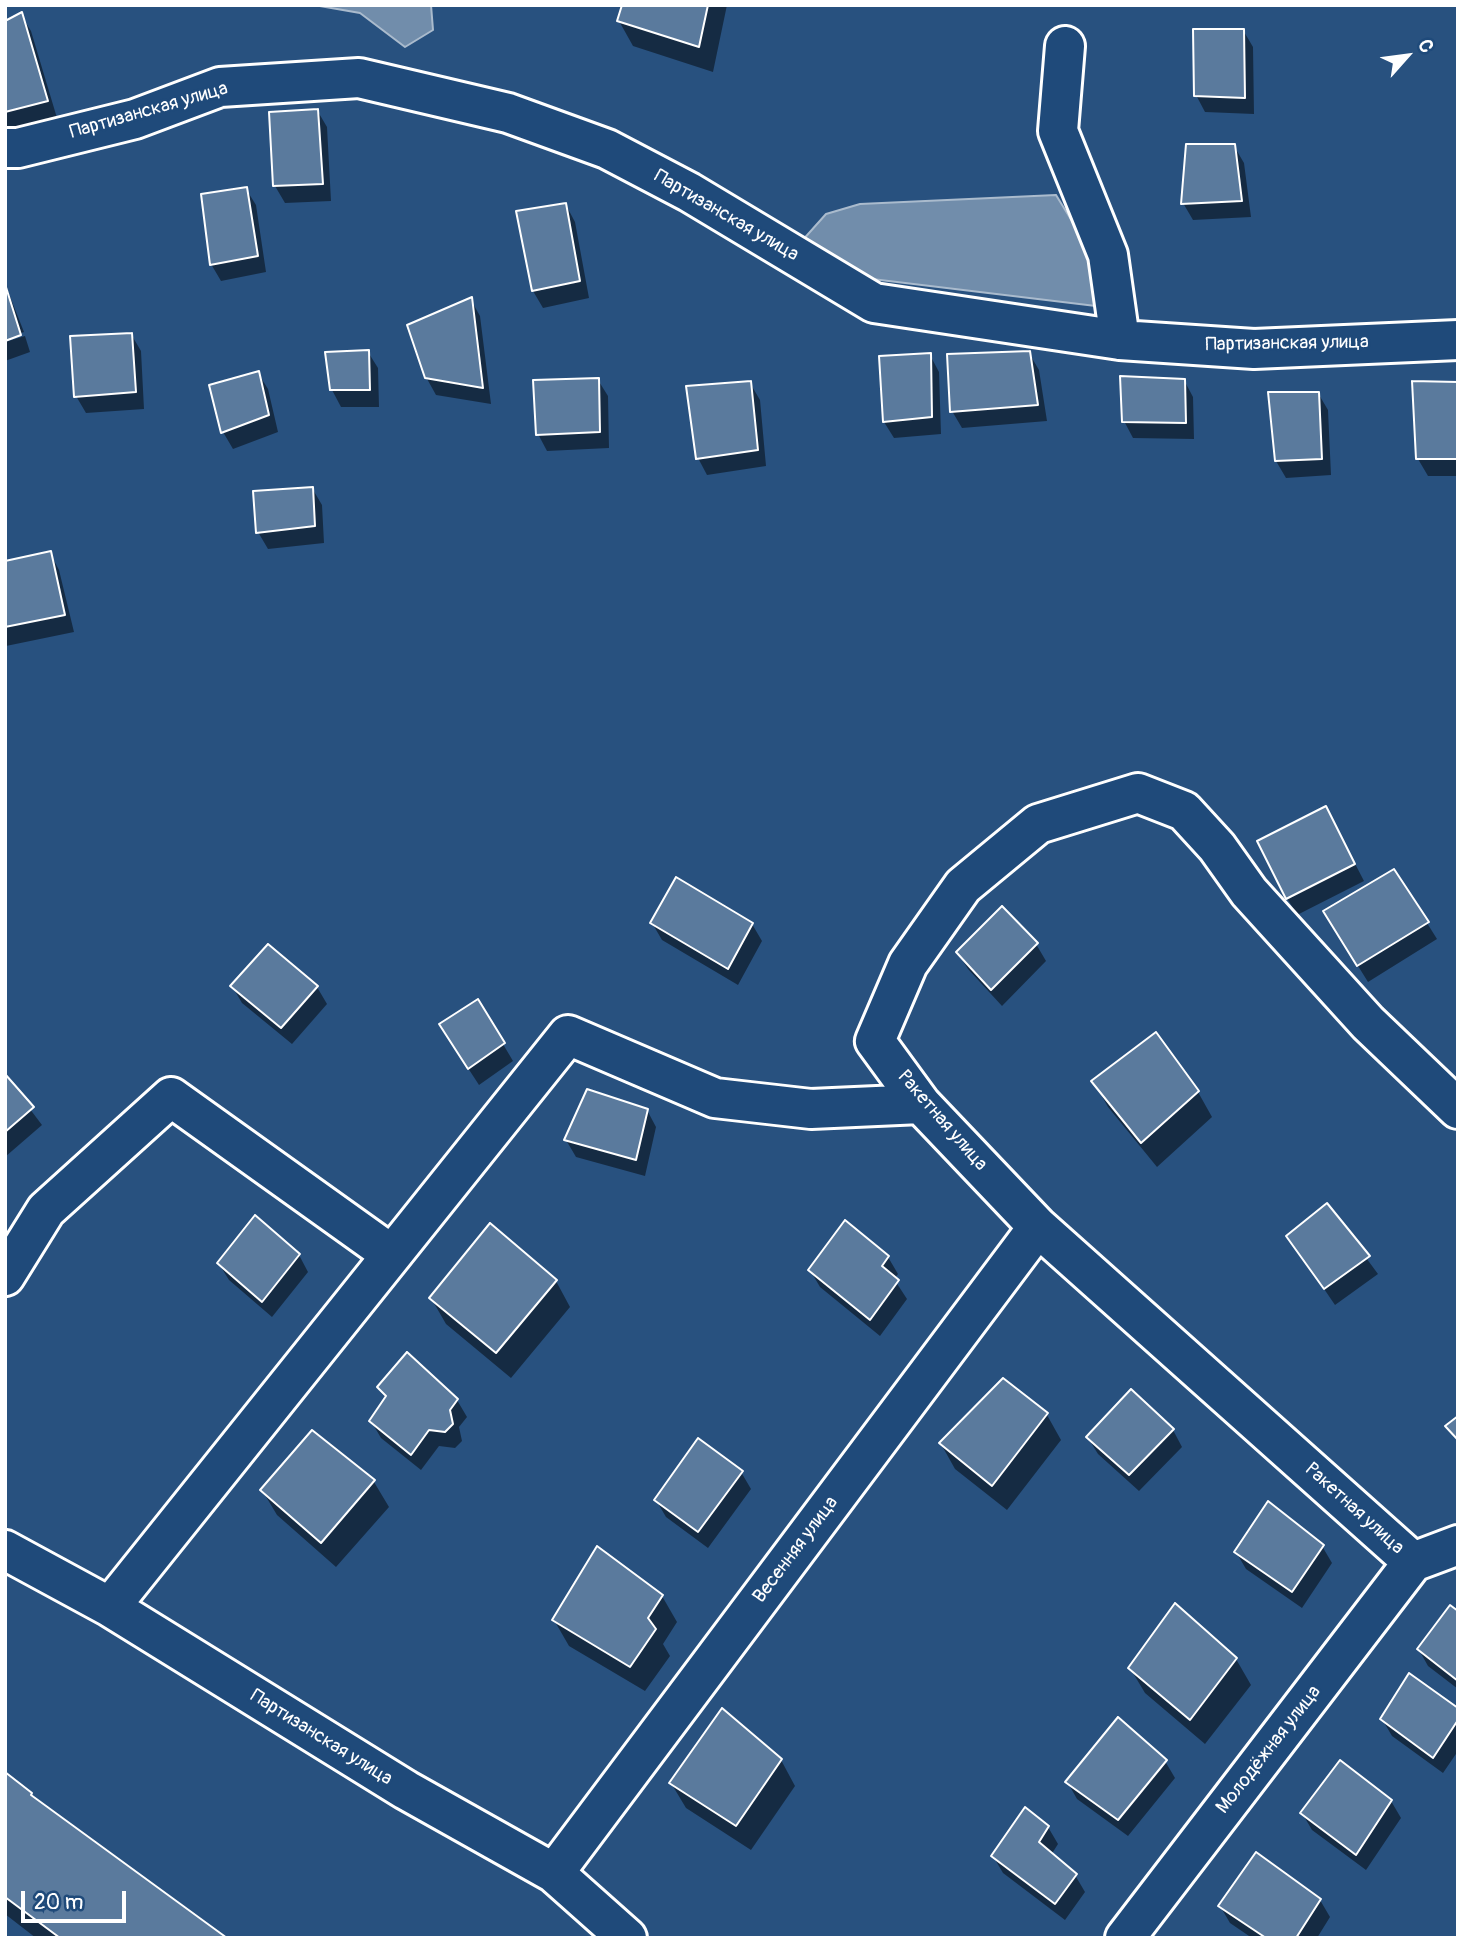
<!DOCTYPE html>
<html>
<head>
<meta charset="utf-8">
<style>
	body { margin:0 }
	#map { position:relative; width:1463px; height:1943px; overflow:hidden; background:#28517f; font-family:Pangolin,sans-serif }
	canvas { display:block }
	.frame { position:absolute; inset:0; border:7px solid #fff; pointer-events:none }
	.north { position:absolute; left:1372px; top:21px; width:70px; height:70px; -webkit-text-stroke:5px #1f4a7a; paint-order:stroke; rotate:62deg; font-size:19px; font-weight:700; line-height:28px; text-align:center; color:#fff }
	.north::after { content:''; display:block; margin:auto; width:24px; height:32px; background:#fff; clip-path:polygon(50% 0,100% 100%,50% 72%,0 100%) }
	.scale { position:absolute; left:21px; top:1891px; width:105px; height:32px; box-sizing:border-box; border:4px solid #fff; border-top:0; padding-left:9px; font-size:21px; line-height:24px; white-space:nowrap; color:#fff; -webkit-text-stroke:5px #1f4a7a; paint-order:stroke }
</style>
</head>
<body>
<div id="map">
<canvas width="1463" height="1943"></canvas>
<div class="frame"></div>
<div class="north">С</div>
<div class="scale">20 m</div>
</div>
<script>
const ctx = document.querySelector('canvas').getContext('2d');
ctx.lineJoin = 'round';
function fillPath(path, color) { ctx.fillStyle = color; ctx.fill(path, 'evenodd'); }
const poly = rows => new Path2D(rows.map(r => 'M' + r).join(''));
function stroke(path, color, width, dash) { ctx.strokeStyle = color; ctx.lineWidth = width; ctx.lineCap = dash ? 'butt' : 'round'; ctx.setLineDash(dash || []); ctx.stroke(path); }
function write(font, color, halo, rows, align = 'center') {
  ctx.font = font + ' Pangolin,sans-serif'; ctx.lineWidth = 5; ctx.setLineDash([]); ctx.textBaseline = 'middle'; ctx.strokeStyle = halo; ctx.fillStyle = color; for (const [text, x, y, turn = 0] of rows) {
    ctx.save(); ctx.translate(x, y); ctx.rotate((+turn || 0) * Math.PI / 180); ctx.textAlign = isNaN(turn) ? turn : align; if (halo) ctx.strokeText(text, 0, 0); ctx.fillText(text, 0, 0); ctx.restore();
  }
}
const water = poly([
	[314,5,431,5,433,30,405,47,360,13,314,5],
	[1056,195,1099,265,1104,307,839,275,801,242,826,214,860,204,1056,195]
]);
const shadow = poly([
	[624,5,727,5,713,72,633,46,619,21],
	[21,15,31,31,57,118,5,131,5,23],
	[1243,30,1253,47,1254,114,1205,112,1196,95],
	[317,110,327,127,331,201,285,203,275,186],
	[1234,146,1244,163,1251,217,1193,220,1183,203],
	[246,189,256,205,266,272,221,281,211,264],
	[566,205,575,222,589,298,543,308,533,291],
	[5,284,24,332,5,339],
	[471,300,480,316,491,404,436,395,426,377],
	[131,334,141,351,144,409,86,413,76,396],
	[25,336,30,352,5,361,5,342],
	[368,352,378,368,379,407,341,407,332,390],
	[1029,353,1039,370,1047,421,962,428,952,411],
	[930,355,939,372,941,434,894,438,884,422],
	[258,373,268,389,278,432,233,449,223,432,211,386],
	[598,380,608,396,609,448,547,451,538,434],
	[1184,380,1193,397,1194,439,1133,438,1124,421],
	[750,383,760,400,766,466,707,475,698,458],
	[1458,384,1458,476,1428,476,1418,459],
	[1318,393,1328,410,1331,475,1286,478,1276,461],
	[312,488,322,505,324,543,268,549,258,532],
	[50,553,59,570,74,632,6,646,5,563],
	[1335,825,1364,881,1297,915,1287,898],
	[652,923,752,924,762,941,738,985,662,940],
	[1427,923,1437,939,1368,982,1335,929],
	[1036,944,1046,961,1002,1006,968,969,958,953],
	[268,946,317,987,327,1004,292,1044,242,1003,232,986],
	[478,1002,513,1061,479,1085,451,1042],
	[5,1076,42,1125,5,1157],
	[1094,1082,1198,1092,1212,1117,1157,1167,1108,1107],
	[647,1110,656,1127,645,1176,576,1157,566,1140],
	[1327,1205,1378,1274,1335,1305,1288,1236],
	[299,1255,308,1272,272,1317,229,1280,219,1264],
	[888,1257,898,1274,894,1279,907,1299,880,1336,820,1287,810,1270],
	[556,1281,570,1307,511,1378,446,1324,431,1298],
	[379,1387,457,1400,467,1417,459,1427,462,1441,455,1448,439,1446,421,1470,381,1438,371,1421,386,1399],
	[1047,1415,1061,1440,1007,1510,955,1469,941,1444],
	[1173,1430,1182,1447,1139,1491,1098,1454,1088,1438],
	[313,1433,374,1482,389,1507,336,1567,277,1515,262,1490],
	[741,1472,751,1489,708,1548,666,1517,656,1500],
	[1322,1546,1332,1563,1302,1608,1246,1569,1236,1552],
	[662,1596,677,1622,663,1644,670,1656,645,1691,569,1646,554,1620],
	[1175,1605,1236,1659,1251,1685,1205,1744,1145,1693,1130,1668],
	[1458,1613,1458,1689,1428,1666,1419,1650],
	[1458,1710,1458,1751,1443,1773,1392,1736,1382,1719],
	[781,1760,795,1786,751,1850,686,1808,671,1783],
	[1165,1761,1175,1778,1128,1836,1077,1799,1068,1783],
	[5,1775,34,1799,223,1938,36,1938,5,1914],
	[1391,1801,1401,1818,1366,1870,1312,1830,1302,1813],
	[1048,1827,1058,1844,1051,1855,1075,1875,1085,1892,1065,1920,1003,1873,993,1856],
	[1320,1900,1330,1917,1317,1938,1252,1938,1230,1923,1220,1906]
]);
const building = poly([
	[622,5,708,5,699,47,617,21,622,5],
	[22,12,48,101,5,112,5,21,22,12],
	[1193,29,1244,29,1245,98,1194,96,1193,29],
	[318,109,323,184,273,186,269,112,318,109],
	[1186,144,1235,144,1242,201,1181,204,1186,144],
	[247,187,258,256,210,265,201,194,247,187],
	[566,203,580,281,532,291,516,211,566,203],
	[5,284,21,335,5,341,5,284],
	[472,297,483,388,425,378,407,325,472,297],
	[132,333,136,392,74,397,70,336,132,333],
	[369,350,370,390,330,390,325,352,369,350],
	[1030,351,1038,405,950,412,947,354,1030,351],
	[931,353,932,417,883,422,879,356,931,353],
	[259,371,269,415,221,433,209,385,259,371],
	[1120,376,1185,379,1186,423,1122,422,1120,376],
	[599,378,600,432,536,435,533,380,599,378],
	[751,381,758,450,696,459,686,386,751,381],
	[1412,381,1458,382,1458,459,1416,459,1412,381],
	[1268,392,1319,392,1322,459,1275,461,1268,392],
	[313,487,315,526,256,533,253,491,313,487],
	[51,551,65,615,5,627,5,561,51,551],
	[1326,806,1355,864,1286,899,1257,841,1326,806],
	[1394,869,1429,922,1357,966,1323,911,1394,869],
	[676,877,753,923,728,969,650,923,676,877],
	[1002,906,1038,943,991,990,956,952,1002,906],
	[268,944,318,986,281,1028,230,986,268,944],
	[478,999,505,1043,468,1069,439,1024,478,999],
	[1156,1032,1199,1091,1141,1143,1091,1081,1156,1032],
	[5,1074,34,1107,5,1132,5,1074],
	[587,1089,648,1109,636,1160,564,1140,587,1089],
	[1327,1203,1370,1256,1324,1289,1286,1236,1327,1203],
	[255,1215,300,1254,262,1302,217,1263,255,1215],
	[845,1220,889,1256,882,1266,899,1280,870,1320,808,1270,845,1220],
	[490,1223,557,1280,496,1353,429,1298,490,1223],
	[407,1352,458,1399,450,1410,453,1424,445,1432,429,1430,411,1455,369,1421,386,1396,377,1387,407,1352],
	[1003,1378,1048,1413,992,1486,939,1443,1003,1378],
	[1131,1389,1174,1429,1129,1475,1086,1437,1131,1389],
	[1458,1416,1458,1440,1445,1426,1458,1416],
	[312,1430,375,1480,321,1543,260,1490,312,1430],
	[698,1438,743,1471,698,1532,654,1500,698,1438],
	[1268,1501,1324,1545,1292,1592,1234,1552,1268,1501],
	[597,1546,663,1595,648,1618,656,1629,630,1667,552,1620,597,1546],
	[1175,1603,1237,1658,1190,1720,1128,1668,1175,1603],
	[1450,1605,1458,1611,1458,1681,1417,1649,1450,1605],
	[1409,1673,1458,1708,1458,1720,1433,1758,1380,1719,1409,1673],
	[722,1708,782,1759,736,1826,669,1783,722,1708],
	[1118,1717,1167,1760,1118,1820,1065,1782,1118,1717],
	[1340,1760,1392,1800,1356,1855,1300,1813,1340,1760],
	[5,1772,32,1793,31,1795,227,1938,60,1938,5,1897,5,1772],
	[1025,1807,1049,1826,1039,1842,1077,1874,1055,1904,991,1856,1025,1807],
	[1256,1852,1321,1899,1296,1938,1266,1938,1218,1906,1256,1852]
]);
const minor = poly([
	[1065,46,1058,131,1108,255,1120,340],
	[5,148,18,148,135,119,220,87,359,78,508,113,607,149,689,192,874,303,1120,340,1254,349,1458,340],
	[5,1276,46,1210,171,1097,392,1255],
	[5,1550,110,1607,406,1790,554,1873,627,1938],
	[1413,1562,1038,1227,921,1104,875,1041,908,964,963,886,1038,824,1138,793,1184,811,1217,847,1249,892,1368,1023,1458,1109],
	[1413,1562,1458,1545],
	[110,1607,568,1035,715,1098,811,1109,921,1104],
	[554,1873,1038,1227],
	[1125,1938,1413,1562]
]);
const streetNames = [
	["Партизанская улица",149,111,-16],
	["Партизанская улица",726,216,30],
	["Партизанская улица",1287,344,-1],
	["Ракетная улица",942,1121,49],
	["Ракетная улица",1354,1509,42],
	["Весенняя улица",796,1550,-53],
	["Партизанская улица",321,1738,32],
	["Молодёжная улица",1269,1750,-52]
];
fillPath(water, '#718dab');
stroke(water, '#aabbcd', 2);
fillPath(shadow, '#0007');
fillPath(building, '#5a7a9d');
stroke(building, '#fff', 2);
stroke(minor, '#fff', 44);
stroke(minor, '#1f4a7a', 38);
write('19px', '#fff', '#1f4a7a', streetNames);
</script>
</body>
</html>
